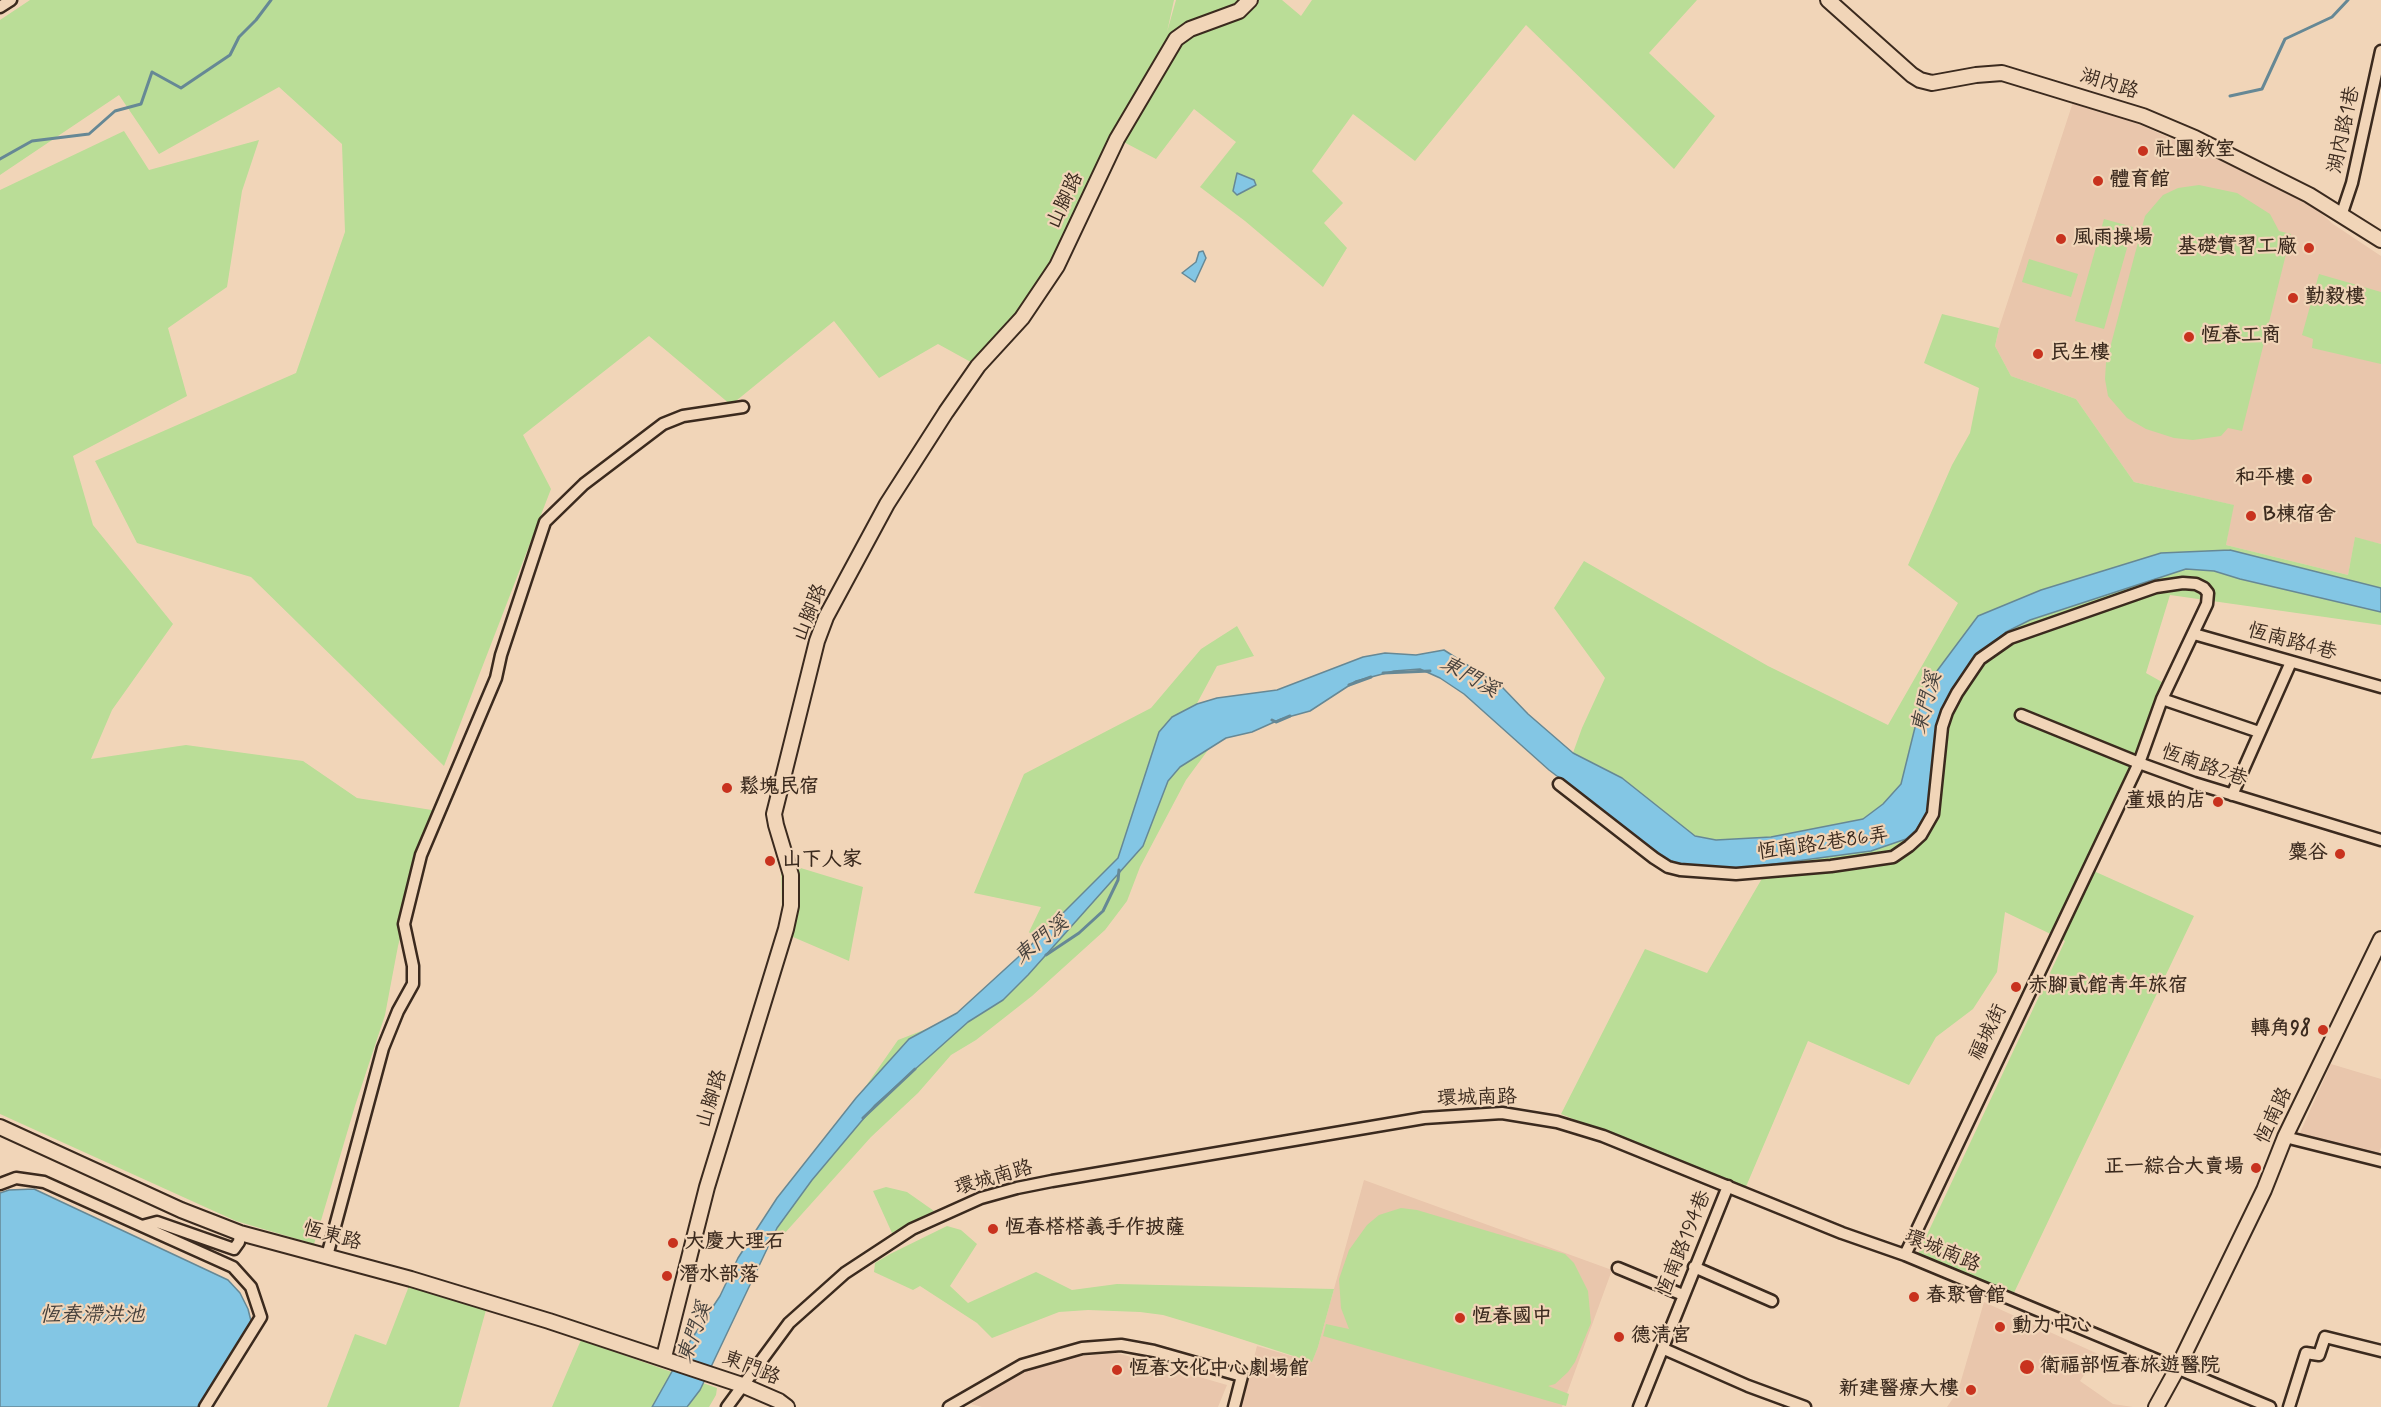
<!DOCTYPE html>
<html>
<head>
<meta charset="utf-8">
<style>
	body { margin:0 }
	canvas { display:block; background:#f1d5b8 }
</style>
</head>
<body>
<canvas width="2381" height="1407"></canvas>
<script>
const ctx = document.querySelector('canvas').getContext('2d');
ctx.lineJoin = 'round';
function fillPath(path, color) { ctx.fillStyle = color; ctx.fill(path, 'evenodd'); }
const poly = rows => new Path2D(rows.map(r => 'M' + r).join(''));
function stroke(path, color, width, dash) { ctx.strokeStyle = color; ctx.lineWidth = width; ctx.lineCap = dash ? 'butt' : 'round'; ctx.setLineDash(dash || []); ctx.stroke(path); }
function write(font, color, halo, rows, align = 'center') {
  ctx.font = font + ' Mynerve,"LXGW WenKai TC",sans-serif'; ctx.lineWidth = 4.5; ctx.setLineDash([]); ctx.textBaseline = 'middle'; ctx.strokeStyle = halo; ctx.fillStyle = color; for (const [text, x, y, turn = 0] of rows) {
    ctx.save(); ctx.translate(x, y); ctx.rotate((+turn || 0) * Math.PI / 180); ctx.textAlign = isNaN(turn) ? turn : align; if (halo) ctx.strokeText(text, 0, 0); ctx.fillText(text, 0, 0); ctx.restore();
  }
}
const built = poly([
	[2075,96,2301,196,2333,224,2381,256,2381,544,2355,538,2348,575,2226,545,2233,505,2134,482,2076,399,2011,376,1995,346,1999,328],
	[2331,1064,2381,1079,2381,1147,2377,1161,2299,1135],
	[1364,1180,1612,1270,1562,1407,1241,1407,1257,1346,1312,1362,1318,1347],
	[1984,1302,2098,1354,2080,1381,2113,1404,2133,1407,1947,1407,1958,1391],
	[1117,1353,1227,1385,1218,1407,982,1407,971,1404,1021,1370,1062,1358]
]);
const green = poly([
	[30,0,1174,0,1167,32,1176,0,1282,0,1301,16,1312,0,1697,0,1649,53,1715,116,1674,169,1526,25,1415,161,1353,114,1312,171,1343,203,1324,223,1347,248,1323,287,1245,221,1200,187,1236,142,1194,109,1156,159,1118,139,1057,266,978,366,938,344,879,378,834,321,731,405,649,336,523,435,551,489,444,766,251,577,137,543,95,461,296,373,345,232,342,144,279,87,159,154,119,95,0,175,0,20],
	[124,131,149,170,259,140,242,191,227,287,168,328,187,396,73,456,93,525,173,624,112,710,91,759,186,745,303,761,357,798,438,811,415,880,398,946,385,1015,355,1106,314,1244,236,1221,0,1114,0,190],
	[2199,185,2237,193,2270,214,2279,231,2291,234,2242,431,2228,428,2221,436,2193,440,2174,438,2146,429,2127,418,2108,396,2105,379,2106,363,2145,216,2163,195,2178,188],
	[2104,219,2133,227,2104,329,2075,321],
	[2029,259,2078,274,2071,297,2022,282],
	[2319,274,2381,292,2381,364,2312,348,2313,339,2302,335],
	[1942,314,1999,328,1995,346,2011,376,2076,399,2134,482,2234,505,2226,545,2348,575,2355,537,2381,544,2381,625,2170,595,2146,673,2169,686,2087,868,2194,916,2011,1299,1916,1258,2065,941,2005,912,1997,972,1973,1009,1936,1037,1909,1085,1808,1041,1745,1189,1561,1114,1645,949,1707,973,1778,851,1723,858,1566,772,1582,728,1605,678,1554,608,1584,561,1768,666,1888,725,1958,603,1908,565,1952,465,1970,433,1979,388,1924,363],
	[1237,626,1254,656,1217,666,1187,722,1211,746,1186,780,1140,867,1127,901,1105,930,1032,996,976,1040,951,1055,918,1093,871,1137,784,1234,762,1226,852,1106,898,1040,947,1021,1045,955,1029,932,1041,907,974,893,1024,774,1151,708,1201,649],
	[781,862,863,887,849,961,779,931,782,911],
	[886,1187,907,1192,934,1211,892,1233,873,1191],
	[1401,1208,1417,1210,1565,1254,1574,1263,1588,1291,1591,1323,1575,1362,1568,1372,1555,1384,1548,1386,1569,1394,1566,1406,1323,1336,1326,1324,1349,1329,1341,1308,1339,1279,1349,1250,1367,1225,1379,1215],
	[947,1226,961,1230,977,1244,950,1286,968,1303,1036,1272,1072,1290,1117,1284,1334,1289,1318,1347,1312,1362,1213,1330,1163,1315,1140,1312,1088,1310,1059,1312,992,1338,977,1323,920,1286,913,1290,874,1272,875,1263,890,1254],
	[409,1286,486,1310,459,1407,327,1407,355,1334,386,1345],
	[581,1340,717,1388,716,1395,709,1407,552,1407]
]);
const water = poly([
	[1237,173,1254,180,1256,185,1237,195,1233,191,1237,173],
	[1203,251,1206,258,1195,282,1182,273,1196,262,1199,252,1203,251],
	[2230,550,2381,588,2381,612,2240,579,2214,571,2186,569,2030,620,2006,632,1987,648,1953,687,1947,701,1931,799,1926,815,1917,829,1906,839,1871,851,1737,869,1691,868,1673,862,1654,850,1549,770,1464,694,1440,678,1420,669,1394,671,1356,681,1310,711,1281,719,1252,732,1226,738,1180,767,1168,781,1143,846,1028,975,1003,1000,968,1022,875,1105,812,1180,777,1228,700,1390,687,1407,652,1407,683,1352,720,1296,738,1258,777,1198,856,1098,909,1039,957,1013,1027,949,1118,858,1159,732,1172,717,1197,704,1217,698,1277,690,1363,657,1385,653,1416,655,1444,650,1503,688,1528,714,1573,753,1622,778,1695,836,1716,840,1771,837,1863,819,1883,804,1901,784,1925,687,1978,616,2041,590,2161,553,2230,550],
	[34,1189,228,1280,240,1293,248,1309,252,1325,205,1407,0,1407,0,1193,9,1190,34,1189]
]);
const stream = poly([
	[2230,96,2262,89,2285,39,2332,17,2348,0],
	[0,159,32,141,89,134,115,111,141,104,152,72,181,88,230,55,239,37,256,20,271,0],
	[1383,673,1430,671],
	[1349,685,1371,677],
	[1272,720,1276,722,1290,716],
	[1046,955,1079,933,1103,911,1118,880,1119,870],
	[863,1118,915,1069]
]);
const street = poly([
	[0,7,11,0],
	[2341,216,2352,183,2381,51],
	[2194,634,2381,687],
	[2162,699,2259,732],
	[2021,715,2139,763,2194,783,2381,840],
	[1559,784,1654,858,1668,867,1680,870,1736,874,1831,866,1893,857,1909,846,1921,835,1933,814,1942,727,1947,712,1957,693,1980,659,2010,638,2156,587,2183,583,2196,584,2204,588,2208,593,2207,604,2162,699,2139,763,1905,1255],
	[2232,795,2291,662],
	[2285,1137,2381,1161],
	[0,1184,16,1178,44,1182,233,1267,251,1287,261,1317,205,1407],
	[142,1226,157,1222,234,1249,239,1242,240,1233],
	[327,1256,383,1048,398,1011,413,984,413,966,404,924,421,855,496,678,501,655,545,522,584,484,663,424,683,416,743,407],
	[1694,1267,1772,1301],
	[1618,1268,1683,1295],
	[1664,1349,1748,1386,1805,1407],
	[727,1407,789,1323,845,1273,912,1229,981,1198,1017,1188,1052,1181,1424,1118,1502,1113,1557,1122,1603,1136,1842,1233,1905,1255,2270,1407],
	[949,1407,1022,1365,1082,1348,1121,1345,1154,1351,1242,1376,1234,1407],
	[1639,1407,1728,1186],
	[2289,1407,2306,1353,2319,1355,2325,1337,2381,1351]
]);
const secondary = poly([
	[1828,0,1912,75,1920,80,1932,83,1976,75,2002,73,2143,116,2195,138,2309,195,2381,240],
	[0,1127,181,1210,240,1233,411,1279,549,1321,742,1385,779,1401,787,1407],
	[664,1357,707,1187,786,929,791,906,791,875,776,825,774,814,817,641,826,617,887,504,946,412,978,366,1022,318,1057,266,1117,139,1176,39,1190,29,1239,11,1250,0],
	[2156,1407,2177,1369,2264,1190,2285,1137,2381,939]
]);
const markers = [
	[2143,151,6,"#c8321e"],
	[2098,181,6,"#c8321e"],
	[2061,239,6,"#c8321e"],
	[2309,248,6,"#c8321e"],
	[2293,298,6,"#c8321e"],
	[2189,337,6,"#c8321e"],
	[2038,354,6,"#c8321e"],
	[2307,479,6,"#c8321e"],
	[2251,516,6,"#c8321e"],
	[727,788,6,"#c8321e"],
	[2218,802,6,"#c8321e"],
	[2340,854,6,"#c8321e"],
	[770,861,6,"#c8321e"],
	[2016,987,6,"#c8321e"],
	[2323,1030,6,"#c8321e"],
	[2256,1168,6,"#c8321e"],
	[993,1229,6,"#c8321e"],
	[673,1243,6,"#c8321e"],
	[667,1276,6,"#c8321e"],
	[1914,1297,6,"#c8321e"],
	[1460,1318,6,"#c8321e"],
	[2000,1327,6,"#c8321e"],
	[1619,1337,6,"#c8321e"],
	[2027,1367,8,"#c8321e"],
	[1117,1370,6,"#c8321e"],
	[1971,1390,6,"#c8321e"]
];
const streetNames = [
	["湖內路",2109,85,17],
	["湖內路1巷",2345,130,-78],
	["山腳路",1066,201,-65],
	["山腳路",811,613,-68],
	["恆南路4巷",2292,643,15],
	["恆南路2巷",2204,767,19],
	["恆南路2巷86弄",1823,845,-8],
	["福城街",1989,1033,-64],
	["山腳路",713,1099,-73],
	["環城南路",1477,1099,-1],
	["恆南路",2275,1116,-65],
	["環城南路",994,1179,-16],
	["恆東路",332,1237,15],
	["恆南路194巷",1685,1244,-68],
	["環城南路",1942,1252,23],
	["東門路",751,1369,22]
];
const poiNames = [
	["社團教室",2155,151],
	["體育館",2110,181],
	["風雨操場",2073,239],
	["基礎實習工廠",2297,248,"right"],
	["勤毅樓",2305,298],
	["恆春工商",2201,337],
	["民生樓",2050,354],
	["和平樓",2295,479,"right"],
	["B棟宿舍",2263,516],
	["鬆塊民宿",739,788],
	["董娘的店",2206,802,"right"],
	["麋谷",2328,854,"right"],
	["山下人家",782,861],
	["赤腳貳館青年旅宿",2028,987],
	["轉角98",2311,1030,"right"],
	["正一綜合大賣場",2244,1168,"right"],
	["恆春榙榙義手作披薩",1005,1229],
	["大慶大理石",685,1243],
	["潛水部落",679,1276],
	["春聚會館",1926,1297],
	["恆春國中",1472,1318],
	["動力中心",2012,1327],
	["德清宮",1631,1337],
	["衛福部恆春旅遊醫院",2040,1367],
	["恆春文化中心劇場館",1129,1370],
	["新建醫療大樓",1959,1390,"right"]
];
const waterNames = [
	["東門溪",1469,678,29],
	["東門溪",1928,703,-75],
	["東門溪",1042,941,-39],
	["恆春滯洪池",92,1317],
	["東門溪",696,1333,-70]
];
fillPath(built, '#e9c6ac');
fillPath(green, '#badd97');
fillPath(water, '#83c6e4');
stroke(water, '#668895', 1.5);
stroke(stream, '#668895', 3);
stroke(street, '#3b2a1e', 15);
stroke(secondary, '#3b2a1e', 18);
stroke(street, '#f1d5b8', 10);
stroke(secondary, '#f1d5b8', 14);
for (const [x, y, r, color] of markers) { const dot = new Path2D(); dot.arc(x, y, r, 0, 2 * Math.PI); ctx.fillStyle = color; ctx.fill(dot); stroke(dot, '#f1d5b8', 2); }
write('20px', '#3b2a1e', '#f1d5b8', streetNames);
write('bold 20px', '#3b2a1e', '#f1d5b8', poiNames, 'left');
write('italic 21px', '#46413c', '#f1d5b8', waterNames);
</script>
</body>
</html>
